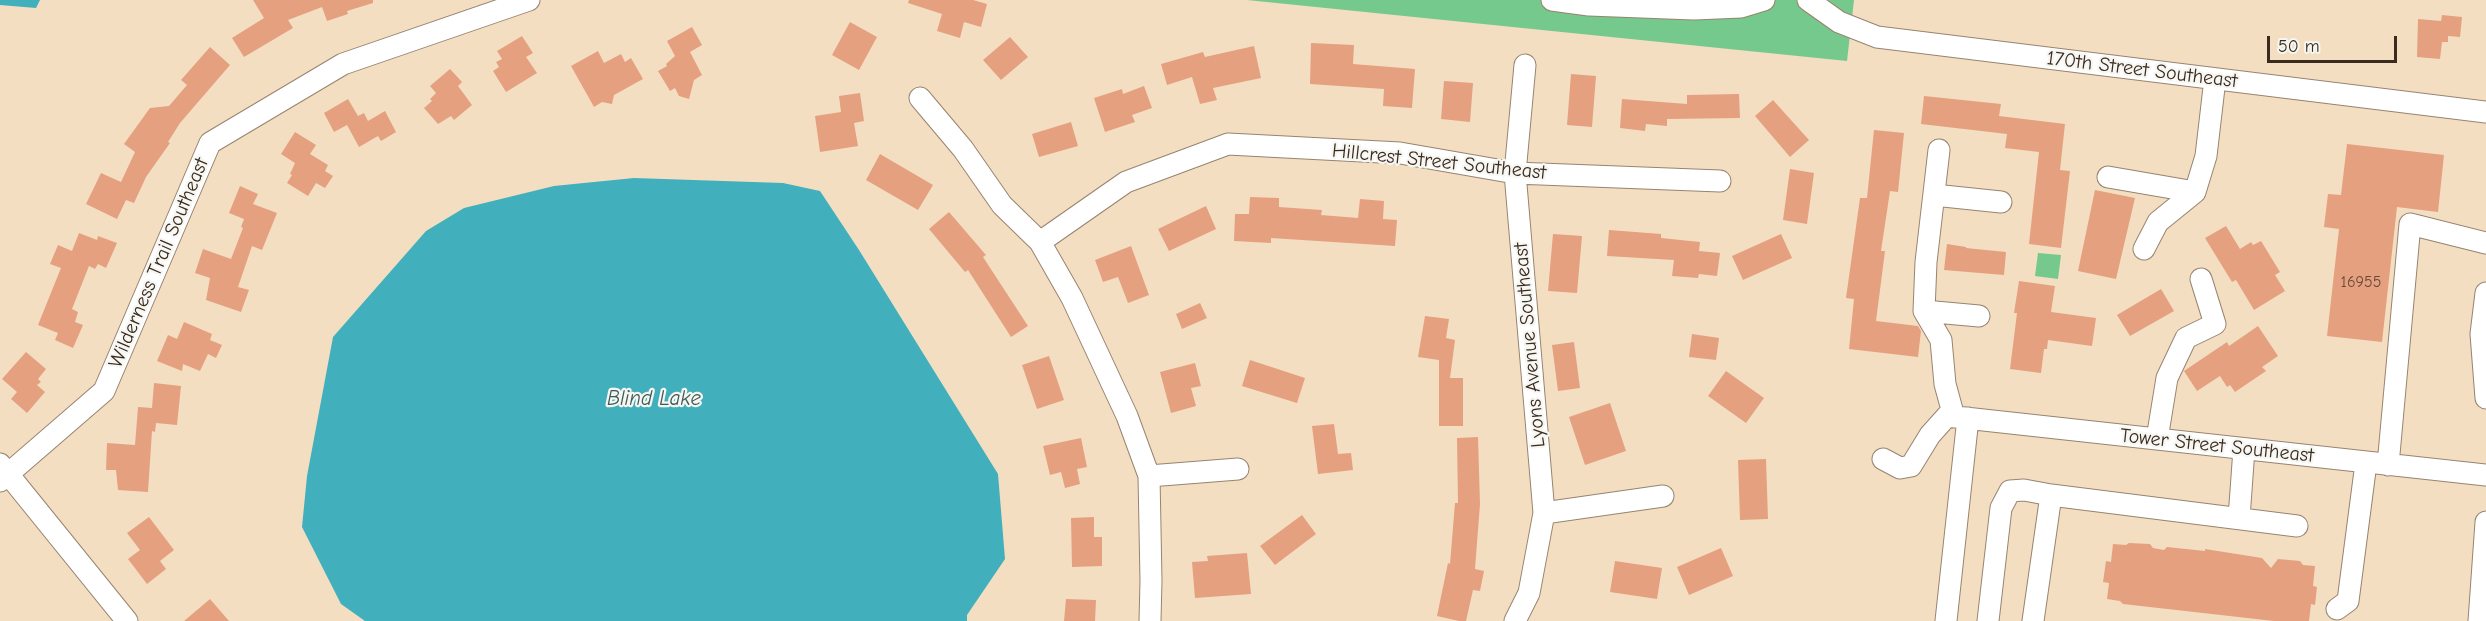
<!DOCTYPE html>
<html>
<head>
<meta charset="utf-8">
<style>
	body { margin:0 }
	#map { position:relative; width:2486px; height:621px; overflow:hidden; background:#f3dec2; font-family:"Comic Neue",sans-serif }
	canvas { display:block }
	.scale { position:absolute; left:2267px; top:36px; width:130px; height:27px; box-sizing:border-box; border:3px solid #3b2a1e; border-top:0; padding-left:8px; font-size:18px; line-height:21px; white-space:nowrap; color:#3b2a1e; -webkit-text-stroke:4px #f6f6f2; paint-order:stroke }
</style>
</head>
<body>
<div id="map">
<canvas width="2486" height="621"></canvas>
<div class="scale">50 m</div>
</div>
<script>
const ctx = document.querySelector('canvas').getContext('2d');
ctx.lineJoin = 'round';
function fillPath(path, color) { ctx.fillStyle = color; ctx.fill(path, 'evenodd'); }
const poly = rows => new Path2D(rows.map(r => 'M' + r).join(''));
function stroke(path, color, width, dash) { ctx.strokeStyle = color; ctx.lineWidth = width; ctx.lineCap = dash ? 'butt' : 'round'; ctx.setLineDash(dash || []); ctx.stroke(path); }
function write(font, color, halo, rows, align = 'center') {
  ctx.font = font + ' "Comic Neue",sans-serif'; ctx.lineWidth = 4.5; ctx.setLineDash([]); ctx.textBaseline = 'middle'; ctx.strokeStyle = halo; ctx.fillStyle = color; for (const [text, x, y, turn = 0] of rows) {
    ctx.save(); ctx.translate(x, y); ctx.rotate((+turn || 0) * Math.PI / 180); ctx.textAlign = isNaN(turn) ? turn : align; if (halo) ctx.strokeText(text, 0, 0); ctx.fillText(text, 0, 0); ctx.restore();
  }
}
const green = poly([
	[1247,0,1854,0,1847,61],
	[2038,253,2061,255,2058,279,2035,276]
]);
const water = poly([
	[0,0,40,0,36,8,0,5],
	[634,178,783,183,820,191,859,250,998,474,1005,559,967,615,967,621,365,621,341,604,302,527,307,476,333,337,426,231,464,208,554,186]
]);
const building = poly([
	[253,0,373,0,373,3,347,11,348,14,327,21,322,7,288,20,293,28,244,57,232,38,264,18],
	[909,0,973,0,987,4,981,27,964,22,960,38,937,31,942,14,908,3],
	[2442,15,2462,17,2460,37,2448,36,2448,42,2442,42,2440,59,2417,57,2418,19,2441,21],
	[850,22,877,37,859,70,832,55],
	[692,27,702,45,690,52,702,75,694,80,689,99,679,96,675,88,670,91,658,71,667,66,666,64,675,56,667,41],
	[522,36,533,53,526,57,537,73,506,92,493,71,499,67,496,62,502,59,497,51],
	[1010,37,1028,57,1001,80,983,60],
	[1311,43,1354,45,1353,64,1415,69,1412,108,1383,106,1384,89,1310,84],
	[1254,46,1261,78,1213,88,1217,100,1200,104,1192,77,1167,85,1161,64,1203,52,1205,57],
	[210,47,230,65,180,123,168,142,170,143,146,177,134,203,126,200,117,219,86,204,101,173,121,182,135,152,124,144,150,108,169,106,187,85,181,80],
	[598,51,604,63,621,54,625,62,631,58,643,79,614,95,612,104,602,102,594,107,571,66],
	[450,69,462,82,458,86,472,105,454,120,451,116,438,124,424,108,432,101,430,99,436,93,430,86],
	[1571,74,1596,76,1592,127,1567,125],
	[1444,81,1473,83,1470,122,1441,119],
	[1144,86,1152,108,1132,115,1135,122,1105,132,1094,98,1122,89,1123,94],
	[860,93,864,121,854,123,858,146,820,152,815,116,841,112,839,96],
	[1739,94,1740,118,1667,119,1667,126,1646,124,1645,131,1620,128,1622,99,1687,104,1687,95],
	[1924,96,2001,104,1999,116,2065,124,2060,170,2070,171,2061,248,2029,244,2039,152,2005,148,2007,134,1921,124],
	[348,99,358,116,364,113,368,121,385,111,396,132,381,141,378,136,359,147,347,125,334,132,324,113],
	[1773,100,1809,140,1790,157,1755,116],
	[1071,122,1078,146,1039,157,1032,134],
	[1874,130,1904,133,1898,192,1890,191,1881,251,1885,251,1876,321,1918,326,1921,331,1918,357,1849,349,1854,299,1846,298,1860,198,1867,198],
	[295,132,316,145,310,154,328,165,325,171,333,176,325,188,316,183,308,196,287,183,292,175,290,174,295,163,281,154],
	[2347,144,2444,155,2438,212,2397,207,2382,342,2327,336,2339,229,2324,227,2328,194,2341,195],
	[880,154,933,185,918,210,866,180],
	[1790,169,1814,173,1807,224,1783,220],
	[240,186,258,194,253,204,277,213,262,250,252,246,238,287,249,290,241,312,206,300,210,278,195,273,203,249,231,259,243,228,241,227,244,219,229,213],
	[2095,190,2135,198,2116,279,2078,271],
	[1250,197,1279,198,1279,207,1322,210,1321,215,1358,218,1360,199,1384,201,1383,219,1397,220,1395,246,1271,238,1271,243,1234,241,1235,214,1249,214],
	[1206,206,1216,229,1169,251,1158,229],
	[949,212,986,255,983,257,1028,326,1011,337,968,270,965,272,929,229],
	[2226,226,2240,249,2251,242,2253,245,2261,241,2280,272,2275,275,2285,291,2254,310,2236,280,2232,282,2205,238],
	[1609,230,1661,234,1661,238,1700,242,1699,251,1720,253,1717,276,1699,274,1698,278,1672,276,1674,260,1607,256],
	[79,233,97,240,98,236,117,243,106,268,98,264,95,269,89,266,72,309,78,312,75,322,83,325,73,348,55,340,58,333,38,325,61,268,50,264,58,245,72,251],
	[1553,234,1582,236,1577,293,1548,291],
	[1781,234,1792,258,1743,280,1732,256],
	[1947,244,1966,247,1966,248,2006,252,2004,275,1944,270],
	[1131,246,1149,295,1128,303,1118,277,1103,282,1095,260],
	[2019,281,2055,286,2051,312,2096,318,2092,346,2048,340,2047,349,2044,349,2041,373,2010,369,2017,313,2014,313],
	[2161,289,2174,311,2130,336,2117,315],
	[1200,303,1207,318,1182,329,1176,314],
	[1425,316,1449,319,1446,338,1455,340,1450,378,1463,378,1463,426,1439,426,1439,360,1418,357],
	[184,322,212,334,210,340,222,345,216,358,208,354,200,371,183,364,182,371,157,361,168,335,177,339],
	[2258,326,2278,356,2262,367,2266,371,2235,392,2230,385,2227,387,2220,376,2197,391,2184,371,2227,342,2229,346],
	[1692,334,1719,338,1716,360,1689,357],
	[1574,342,1580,388,1558,391,1552,345],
	[26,352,46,369,38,379,41,382,37,385,45,392,27,413,11,399,17,392,2,379],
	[1049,356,1064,400,1037,409,1022,365],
	[1250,360,1305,378,1297,403,1242,386],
	[1195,363,1201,386,1191,388,1196,406,1171,413,1160,372],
	[1726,371,1764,398,1746,423,1708,396],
	[154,383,181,386,177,425,156,423,155,432,152,431,148,492,118,490,116,470,106,470,107,443,135,445,138,407,152,408],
	[1610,403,1626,451,1585,465,1569,417],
	[1334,424,1338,454,1351,453,1353,470,1318,474,1312,426],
	[1478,437,1480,504,1475,569,1484,571,1480,591,1473,590,1466,621,1459,621,1437,616,1448,563,1450,564,1455,503,1458,503,1457,438],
	[1081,438,1087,467,1077,469,1080,484,1065,488,1061,472,1050,475,1043,446],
	[1766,459,1768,519,1740,520,1738,460],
	[1302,515,1316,534,1275,565,1260,546],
	[149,517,174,550,160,561,166,569,147,584,128,559,140,550,127,533],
	[1094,517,1094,537,1102,537,1102,566,1072,567,1071,518],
	[2129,543,2150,544,2153,548,2164,550,2167,547,2205,551,2205,549,2262,558,2271,568,2278,559,2300,561,2303,565,2315,566,2313,586,2317,587,2315,605,2311,604,2309,621,2274,621,2123,604,2120,601,2107,599,2109,583,2103,582,2106,561,2111,562,2113,544,2126,545],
	[1721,548,1733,576,1689,595,1677,567],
	[1247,553,1251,594,1195,598,1192,562,1208,561,1207,556],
	[1615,561,1662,568,1657,599,1610,592],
	[210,599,229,621,184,621],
	[1066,599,1096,600,1095,621,1064,621]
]);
const minor = poly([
	[1552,0,1589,5,1694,9,1741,7,1764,0],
	[1808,0,1839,22,1877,37,2486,112],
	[920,98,963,149,1002,205,1040,242,1072,298,1127,416,1149,476,1151,581,1150,621],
	[1939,150,1926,262,1924,311,1941,340,1945,384,1954,417],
	[2108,177,2195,192],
	[1934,195,2001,202],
	[1040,242,1126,182,1228,144,1400,153,1515,173,1720,181],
	[2144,249,2158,222,2195,192,2206,156,2215,79],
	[2486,293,2481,334,2486,398],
	[1924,311,1979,316],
	[2157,439,2167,378,2186,338,2215,324,2201,279],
	[1883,459,1900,468,1911,466,1930,435,1947,416,2486,475],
	[0,464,127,621],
	[2388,465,2410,224,2486,243],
	[1149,476,1238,469],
	[0,481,104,391,210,143,343,64,529,0],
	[1544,513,1663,496],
	[2239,518,2244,449],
	[2337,609,2348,601,2366,463],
	[1515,621,1529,593,1544,513,1515,173,1525,65],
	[1946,621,1968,418],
	[1988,621,2001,508,2010,491,2024,490,2051,495],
	[2033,621,2051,495,2297,526],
	[2479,621,2486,522]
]);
const numberNames = [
	["16955",2361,282]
];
const streetNames = [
	["170th Street Southeast",2142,70,7],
	["Hillcrest Street Southeast",1439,162,6],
	["Wilderness Trail Southeast",159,263,-67],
	["Lyons Avenue Southeast",1530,345,-95],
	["Tower Street Southeast",2217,446,6]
];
const waterNames = [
	["Blind Lake",654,399]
];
fillPath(green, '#76c98c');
fillPath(water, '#41b0bc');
fillPath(building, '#e5a080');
stroke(minor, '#978470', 23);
stroke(minor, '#fff', 21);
write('16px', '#664836', null, numberNames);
write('20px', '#3b2a1e', '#f6f6f2', streetNames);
write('italic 21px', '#3d5955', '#f6f6f2', waterNames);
</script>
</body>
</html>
